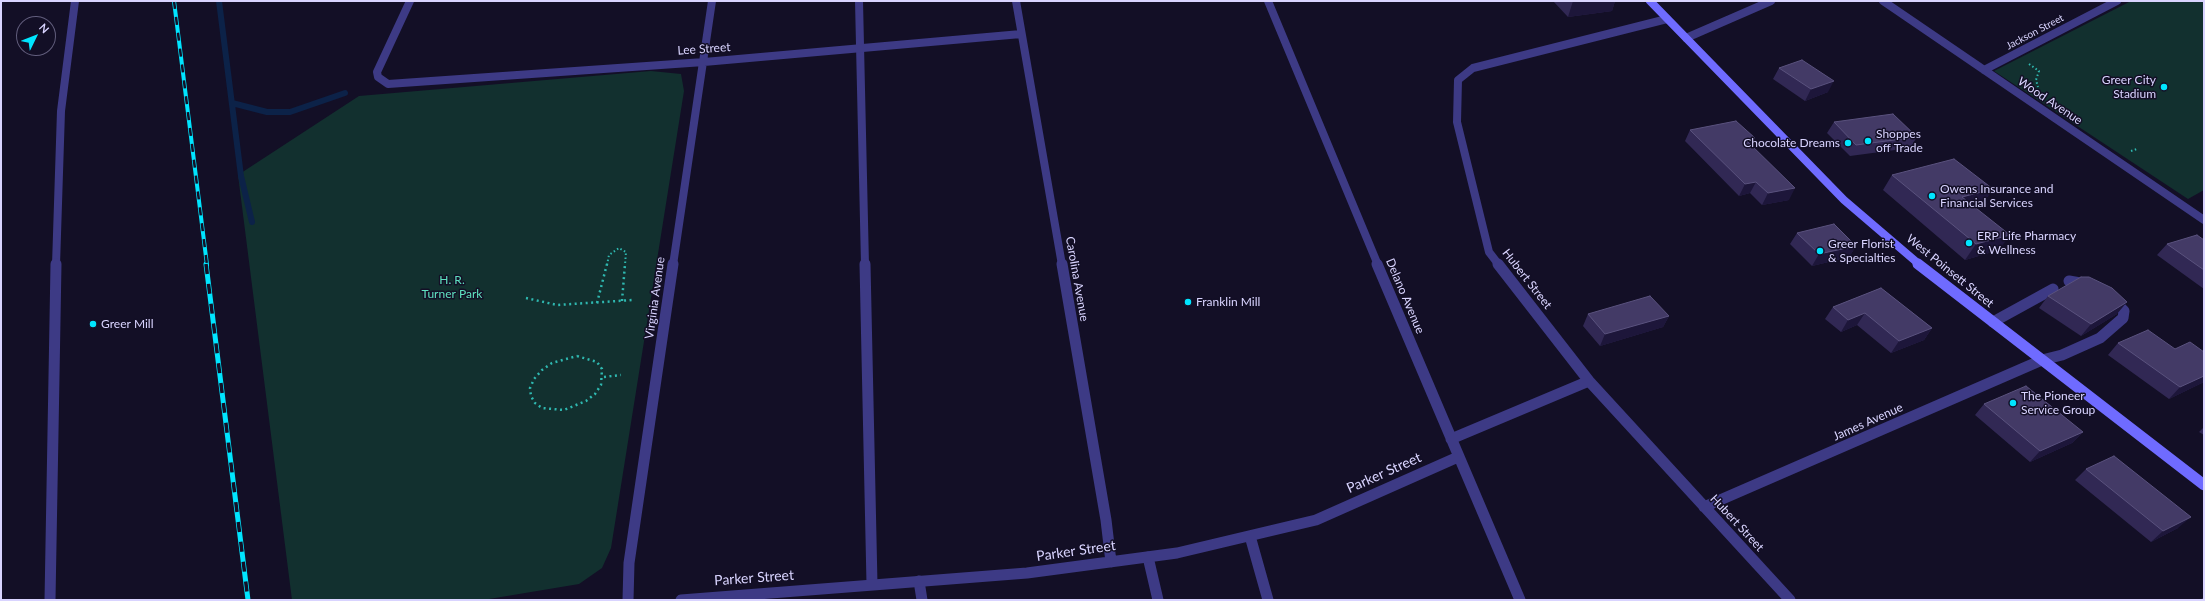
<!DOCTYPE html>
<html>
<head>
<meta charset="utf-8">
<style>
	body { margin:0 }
	#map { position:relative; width:2205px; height:601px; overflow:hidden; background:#130f26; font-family:Lato,sans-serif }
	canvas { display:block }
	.frame { position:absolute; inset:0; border:2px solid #d9d4ff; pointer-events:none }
	.north { position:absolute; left:16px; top:16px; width:40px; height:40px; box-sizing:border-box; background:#130f26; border:1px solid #625e7d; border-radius:50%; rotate:47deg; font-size:11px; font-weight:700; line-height:16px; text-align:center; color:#d9d4ff }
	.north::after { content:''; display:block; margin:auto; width:14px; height:18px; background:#00e5ff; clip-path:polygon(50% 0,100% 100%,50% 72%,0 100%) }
</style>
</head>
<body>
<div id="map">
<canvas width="2205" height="601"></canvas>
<div class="frame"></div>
<div class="north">N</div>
</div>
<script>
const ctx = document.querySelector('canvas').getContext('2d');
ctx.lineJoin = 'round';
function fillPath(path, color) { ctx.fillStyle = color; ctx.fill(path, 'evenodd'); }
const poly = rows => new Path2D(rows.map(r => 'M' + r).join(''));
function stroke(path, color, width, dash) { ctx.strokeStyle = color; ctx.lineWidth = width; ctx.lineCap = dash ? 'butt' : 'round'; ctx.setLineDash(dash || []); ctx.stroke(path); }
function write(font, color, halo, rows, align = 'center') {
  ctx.font = font + ' Lato,sans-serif'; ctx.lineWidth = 3; ctx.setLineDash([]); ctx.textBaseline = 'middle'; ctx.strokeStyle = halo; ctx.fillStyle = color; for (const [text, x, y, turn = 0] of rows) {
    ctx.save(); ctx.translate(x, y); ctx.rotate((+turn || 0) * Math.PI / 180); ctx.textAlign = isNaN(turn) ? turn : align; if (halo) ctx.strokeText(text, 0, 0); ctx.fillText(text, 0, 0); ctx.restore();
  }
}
const green = poly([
	[2131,1,2204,1,2204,190,2188,199,1994,71],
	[651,71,681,74,684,91,611,548,602,568,579,584,483,600,292,600,238,175,359,96]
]);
const stream = poly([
	[219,1,241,176,252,222],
	[232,103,267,112,290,112,345,93]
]);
const pathFar1 = poly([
	[2029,64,2039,71,2036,80,2038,87],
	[2131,151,2137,149],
	[607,265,609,255,619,248,626,252,625,265]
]);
const path = poly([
	[526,298,557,305,633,300],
	[622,301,625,264],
	[597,303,607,264],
	[577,356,597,362,602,369,601,385,595,394,586,401,564,410,542,408,535,403,531,396,530,388,534,379,542,370,552,363,577,356],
	[604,377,621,375]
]);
const serviceFar1 = poly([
	[859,1,865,265],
	[56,265,61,111,75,1]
]);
const service = poly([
	[865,264,872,584],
	[2069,281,2086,284],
	[1993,322,2053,289],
	[2042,360,2062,355,2100,338,2123,318,2124,311,2112,299],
	[1148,557,1158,600],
	[919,581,922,600],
	[50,600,56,264]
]);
const minorFar1 = poly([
	[410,1,377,72,378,77,388,84,704,62,1021,34],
	[1016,1,1062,265],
	[1268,1,1378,265],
	[1883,1,2204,220],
	[1686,38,1771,1],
	[1984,70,2117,1],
	[673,265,712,1],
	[1499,265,1489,252,1457,122,1458,80,1473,68,1667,19]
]);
const minor = poly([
	[1062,264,1106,520,1111,562],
	[1377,264,1520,600],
	[1498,264,1589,381,1790,600],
	[1451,439,1589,381],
	[1704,507,2042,360],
	[1250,536,1268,600],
	[628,600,629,563,673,264],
	[681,600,1027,573,1177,553,1316,520,1458,457]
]);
const secondaryFar1 = poly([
	[1650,1,1844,200,1920,265]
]);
const secondary = poly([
	[1918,264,2204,485]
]);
const railFar1 = poly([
	[174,1,207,265]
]);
const rail = poly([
	[206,264,248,600]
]);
const wall = poly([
	[1553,1,1615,1,1612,11,1568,17],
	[1779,68,1828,92,1805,101,1773,79],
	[1834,122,1917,137,1910,148,1850,156,1827,133],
	[1690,130,1755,138,1751,145,1789,200,1762,205,1750,193,1739,196,1685,141],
	[1892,175,1993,189,1982,204,1974,206,1999,250,1965,260,1883,190],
	[1797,233,1856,246,1849,257,1812,266,1790,244],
	[2204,240,2204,289,2157,255,2167,244],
	[1881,288,1932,328,1924,340,1891,353,1857,325,1841,332,1825,319,1833,307],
	[2048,296,2117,314,2081,336,2039,308],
	[1588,314,1669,316,1663,327,1600,346,1583,326],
	[2118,343,2204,352,2204,382,2169,399,2108,355],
	[1984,404,2083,432,2072,443,2030,462,1975,415],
	[2204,427,2204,435,2199,432],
	[2086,469,2178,528,2151,542,2075,480],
	[2204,597,2204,600,2200,600]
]);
const shadedWall = poly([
	[1573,1,1615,1,1612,11,1568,17],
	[1834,81,1828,92,1805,101,1811,89],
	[1755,138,1749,149,1746,140],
	[1756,182,1750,193,1739,196,1745,184],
	[1795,188,1789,200,1762,205,1768,193],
	[1993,189,1982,204,1952,212,1962,197],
	[2010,235,1999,250,1965,260,1976,244],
	[1856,246,1849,257,1812,266,1819,254],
	[2127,302,2117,314,2081,336,2091,324],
	[1865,313,1857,325,1841,332,1848,320],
	[1669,316,1663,327,1600,346,1605,334],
	[1932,328,1924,340,1891,353,1899,341],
	[2204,376,2204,382,2169,399,2180,387],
	[2083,432,2072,443,2030,462,2040,451],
	[2191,517,2178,528,2151,542,2163,531]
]);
const building = poly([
	[1802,60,1834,81,1811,89,1779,68,1802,60],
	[1893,114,1917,137,1856,145,1834,122,1893,114],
	[1736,121,1755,138,1746,140,1795,188,1768,193,1756,182,1745,184,1690,130,1736,121],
	[1954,159,1993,189,1962,197,2010,235,1976,244,1892,175,1954,159],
	[1834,224,1856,246,1819,254,1797,233,1834,224],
	[2197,235,2204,240,2204,270,2167,244,2197,235],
	[2081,277,2089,277,2112,288,2127,302,2091,324,2048,296,2081,277],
	[1881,288,1932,328,1899,341,1865,313,1848,320,1833,307,1881,288],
	[1650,296,1669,316,1605,334,1588,314,1650,296],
	[2148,330,2175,349,2190,342,2204,352,2204,376,2180,387,2118,343,2148,330],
	[2026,386,2083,432,2040,451,1984,404,2026,386],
	[2114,456,2191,517,2163,531,2086,469,2114,456]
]);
const markers = [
	[2164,87,4,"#00e5ff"],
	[1868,141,4,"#00e5ff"],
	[1848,143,4,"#00e5ff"],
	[1932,196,4,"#00e5ff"],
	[1969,243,4,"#00e5ff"],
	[1820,251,4,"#00e5ff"],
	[1188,302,4,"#00e5ff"],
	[93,324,4,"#00e5ff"],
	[2013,403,4,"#00e5ff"]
];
const farStreetnames = [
	["Jackson Street",2035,32,-28]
];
const streetNames = [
	["Lee Street",704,49,-4],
	["Wood Avenue",2050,101,34],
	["West Poinsett Street",1950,271,39],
	["Carolina Avenue",1077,279,80],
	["Hubert Street",1527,279,52],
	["Delano Avenue",1405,296,67],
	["Virginia Avenue",655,298,-82],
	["James Avenue",1868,422,-24],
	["Hubert Street",1737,523,47]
];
const poiNames = [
	["Greer City",2156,80,"right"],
	["Stadium",2156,94,"right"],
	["Shoppes",1876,134],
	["off Trade",1876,148],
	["Chocolate Dreams",1840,143,"right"],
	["Owens Insurance and",1940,189],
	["Financial Services",1940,203],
	["ERP Life Pharmacy",1977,236],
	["& Wellness",1977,250],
	["Greer Florist",1828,244],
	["& Specialties",1828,258],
	["Franklin Mill",1196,302],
	["Greer Mill",101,324],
	["The Pioneer",2021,396],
	["Service Group",2021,410]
];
const parkNames = [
	["H. R.",452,280],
	["Turner Park",452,294]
];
const nearStreetnames = [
	["Parker Street",1384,473,-24],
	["Parker Street",1076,551,-8],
	["Parker Street",754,578,-4]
];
fillPath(green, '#12302f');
stroke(stream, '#0c2248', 6);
stroke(pathFar1, '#2fb8b0', 2, [1.5, 2.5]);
stroke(path, '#2fb8b0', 2.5, [2, 3.5]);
stroke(serviceFar1, '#3d3a85', 8);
stroke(service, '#3d3a85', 11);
stroke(minorFar1, '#3d3a85', 8);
stroke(minor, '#3d3a85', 11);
stroke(secondaryFar1, '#6f6bff', 8);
stroke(secondary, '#6f6bff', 11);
stroke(railFar1, '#00e5ff', 4);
stroke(rail, '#00e5ff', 5);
stroke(railFar1, '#130f26', 2.5, [8]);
stroke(rail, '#130f26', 3.5, [10]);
fillPath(wall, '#312854');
fillPath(shadedWall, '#1d163a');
fillPath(building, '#433a66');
stroke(building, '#5a527e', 1);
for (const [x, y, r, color] of markers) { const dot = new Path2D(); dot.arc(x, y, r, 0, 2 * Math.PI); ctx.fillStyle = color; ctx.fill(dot); stroke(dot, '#130f26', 1.5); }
write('10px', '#d9d4ff', '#130f26', farStreetnames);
write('12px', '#d9d4ff', '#130f26', streetNames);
write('12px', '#d9d4ff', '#130f26', poiNames, 'left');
write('12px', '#5fe0c0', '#130f26', parkNames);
write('14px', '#d9d4ff', '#130f26', nearStreetnames);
</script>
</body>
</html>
